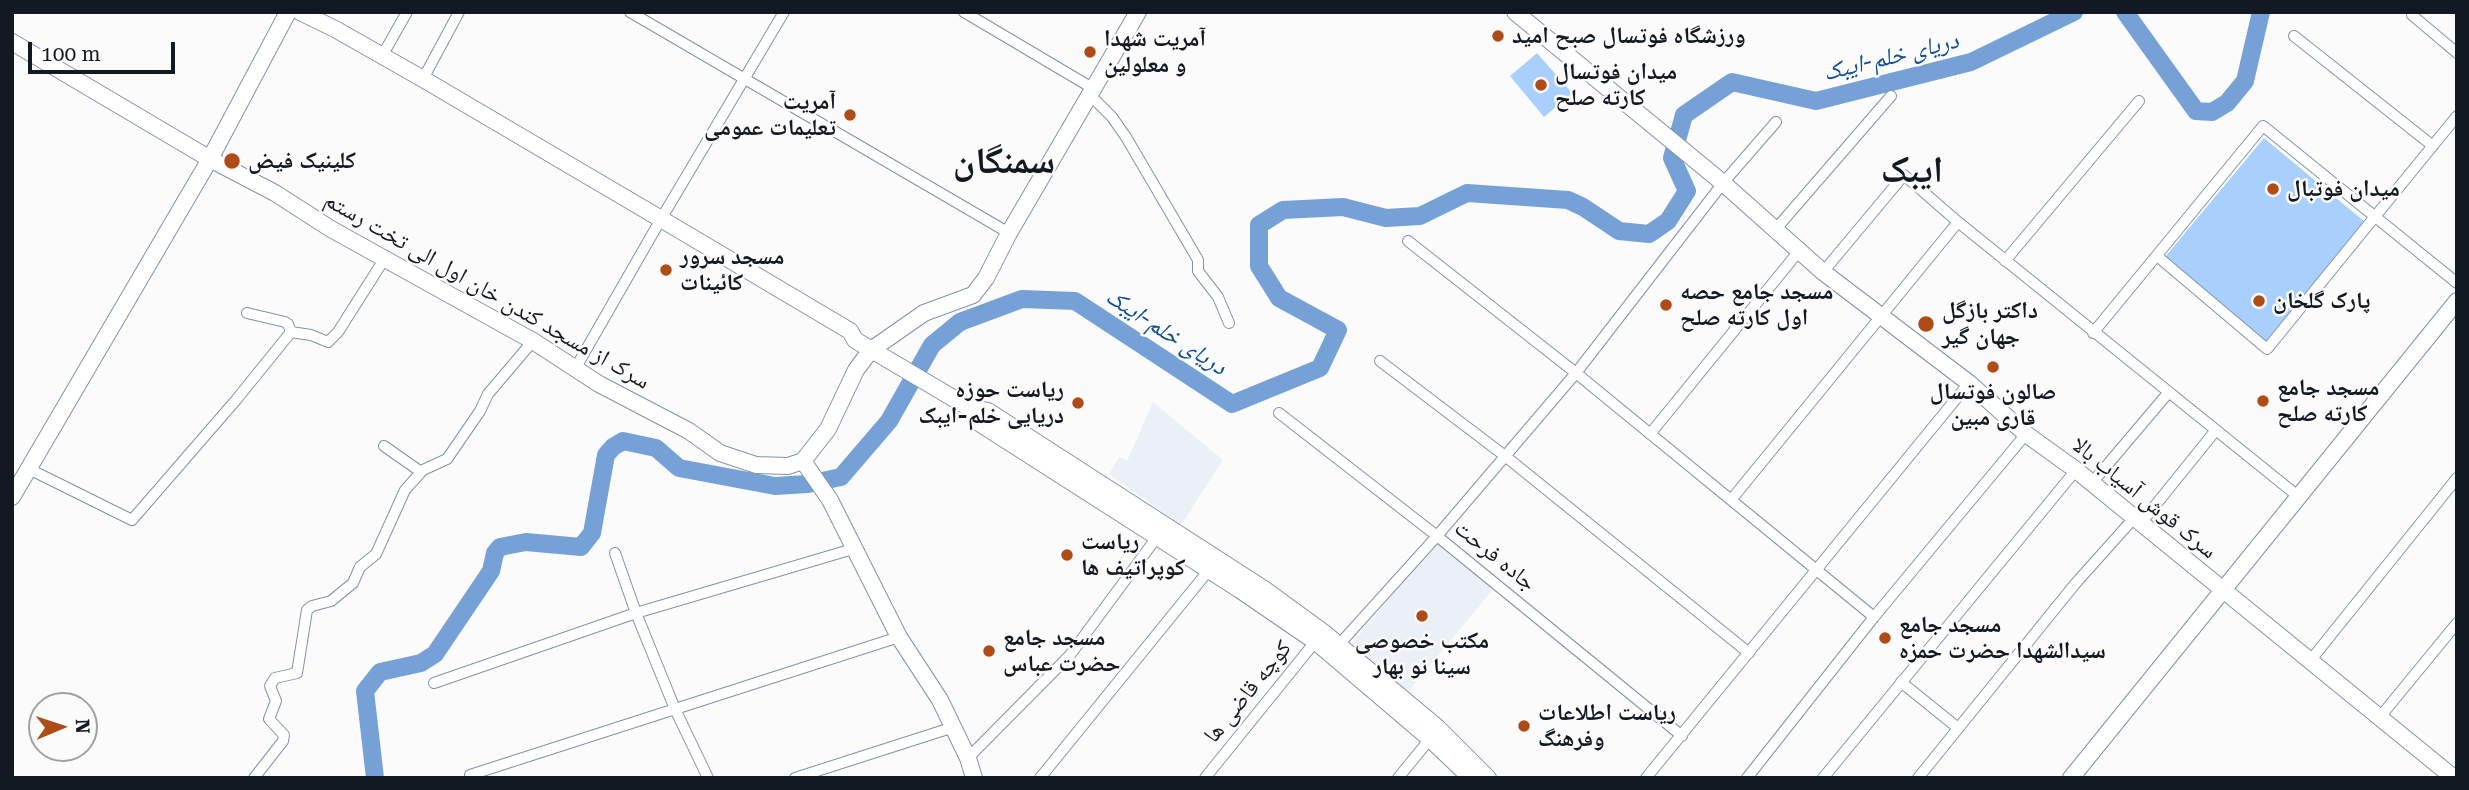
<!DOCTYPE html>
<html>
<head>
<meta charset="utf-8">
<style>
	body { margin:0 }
	#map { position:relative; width:2469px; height:790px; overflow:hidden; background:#fbfbfb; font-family:"Roboto Serif",serif }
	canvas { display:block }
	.frame { position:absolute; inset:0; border:14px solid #121922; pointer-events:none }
	.north { position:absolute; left:28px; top:692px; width:70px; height:70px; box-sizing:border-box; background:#fbfbfb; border:2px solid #9ea1a4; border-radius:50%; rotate:88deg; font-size:19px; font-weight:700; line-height:28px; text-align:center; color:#121922 }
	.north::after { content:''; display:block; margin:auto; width:24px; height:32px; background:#af4b17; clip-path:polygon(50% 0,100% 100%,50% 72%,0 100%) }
	.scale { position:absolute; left:28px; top:42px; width:147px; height:32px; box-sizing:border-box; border:4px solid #121922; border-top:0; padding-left:9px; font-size:21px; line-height:24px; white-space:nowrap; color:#121922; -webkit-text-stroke:5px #fbfbfb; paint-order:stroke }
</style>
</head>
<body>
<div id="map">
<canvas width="2469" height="790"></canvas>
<div class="frame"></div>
<div class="north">N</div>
<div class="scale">100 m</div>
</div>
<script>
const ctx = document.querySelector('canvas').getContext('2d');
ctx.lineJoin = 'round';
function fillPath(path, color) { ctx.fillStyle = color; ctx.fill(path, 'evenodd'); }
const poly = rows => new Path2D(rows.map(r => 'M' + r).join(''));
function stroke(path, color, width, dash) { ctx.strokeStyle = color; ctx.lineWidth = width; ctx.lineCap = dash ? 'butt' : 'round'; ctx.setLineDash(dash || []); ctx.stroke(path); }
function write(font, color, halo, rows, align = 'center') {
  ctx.font = font + ' "Roboto Serif","Noto Naskh Arabic",serif'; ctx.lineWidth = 5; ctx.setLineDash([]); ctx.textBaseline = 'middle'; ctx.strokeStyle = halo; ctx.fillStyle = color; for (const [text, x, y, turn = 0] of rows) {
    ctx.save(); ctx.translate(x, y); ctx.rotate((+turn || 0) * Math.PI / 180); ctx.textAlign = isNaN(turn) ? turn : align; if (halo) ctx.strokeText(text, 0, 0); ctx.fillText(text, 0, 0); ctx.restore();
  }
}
const built = poly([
	[1153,402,1223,460,1181,525,1109,474,1119,457,1127,461],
	[1437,540,1494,588,1408,692,1351,645]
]);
const green = poly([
	[1537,53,1572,93,1544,117,1510,76],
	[2264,138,2365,222,2266,341,2165,257]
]);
const river = poly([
	[2125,12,2196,111,2212,112,2227,103,2245,81,2261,12],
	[375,778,365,691,380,672,421,663,435,654,491,571,495,553,500,547,526,542,581,547,592,533,606,455,613,447,623,441,656,448,679,468,775,486,808,484,841,477,889,421,932,345,960,322,1022,299,1075,301,1232,404,1320,368,1338,330,1279,298,1259,266,1259,225,1283,210,1343,207,1386,218,1420,216,1467,193,1568,200,1583,207,1619,231,1649,234,1668,221,1687,191,1672,158,1684,115,1732,82,1816,101,1971,62,2074,12]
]);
const street = poly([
	[630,12,1009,233],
	[964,12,1094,89],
	[2412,15,2457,53],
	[2294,36,2433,146],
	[382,56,407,12],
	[423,79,459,12],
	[1091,96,1112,117,1126,137,1198,260,1198,271,1218,297,1229,323],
	[1958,222,2299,497],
	[1775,230,1891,96],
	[1408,241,1576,373,1874,617],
	[2157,256,2267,349,2457,116],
	[2005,261,2139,101],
	[247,313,285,322,288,324,291,332],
	[2093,333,2263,126,2457,283],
	[1380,361,1505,456,1749,653],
	[575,369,661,219,784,12],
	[1279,413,1437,536,1682,736],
	[1650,434,1799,251],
	[384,446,421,472],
	[29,469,132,520,236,400,291,332,311,335,328,342,338,332,385,258],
	[2091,484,2169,392],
	[1731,500,1958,222,1904,175,1823,272],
	[2141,523,2216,430],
	[615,553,636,613,675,709,708,778],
	[1335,649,1437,536,1576,373,1723,183,1776,122],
	[2310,661,2457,478],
	[1901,682,1958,728],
	[434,683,636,613,853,549],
	[2380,717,2457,623],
	[968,758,1070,655,1157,537],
	[470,775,899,637],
	[254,778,283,741,284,735,269,719,276,701,270,686,275,678,297,673,307,610,312,606,331,601,353,583,360,567,376,554,405,490,423,470,447,459,480,411,488,394,533,341],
	[795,778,954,727],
	[1040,778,1209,570],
	[1205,778,1319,637],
	[1398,778,1434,734],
	[1646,778,1969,383],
	[1747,778,1874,617,2026,434],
	[1823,778,2076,470],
	[1918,778,2075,584,2134,518]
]);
const secondary = poly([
	[300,12,335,29,423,79,661,219,850,331,855,340,968,407,979,423,1240,590,1316,642,1430,739,1471,778],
	[1515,12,1723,183,1823,272,1969,383,2026,434,2076,470,2454,778],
	[12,42,210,159,275,193,331,229,533,341,599,384,689,431,720,453,756,465,788,466,803,461],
	[968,407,988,411,1264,589,1323,632,1438,728,1488,778],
	[803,461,828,429,856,370,871,350,924,313,973,295,986,278,1009,233,1138,12],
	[803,461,830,500,899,637,940,700,968,758,974,778],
	[12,497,210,159,288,12],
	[2071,778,2457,301]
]);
const markers = [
	[1498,36,7,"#af4b17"],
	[1090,52,7,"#af4b17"],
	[1541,85,7,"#af4b17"],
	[850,115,7,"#af4b17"],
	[232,161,9,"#af4b17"],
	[2273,189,7,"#af4b17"],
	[666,270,7,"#af4b17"],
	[2259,301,7,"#af4b17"],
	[1666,305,7,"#af4b17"],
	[1926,324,9,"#af4b17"],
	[1993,367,7,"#af4b17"],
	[2263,401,7,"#af4b17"],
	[1078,403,7,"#af4b17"],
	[1067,555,7,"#af4b17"],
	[1422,616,7,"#af4b17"],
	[1885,638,7,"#af4b17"],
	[989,651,7,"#af4b17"],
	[1524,726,7,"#af4b17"]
];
const poiNames = [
	["ورزشگاه فوتسال صبح امید",1512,36],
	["آمریت شهدا",1104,39],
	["و معلولین",1104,65],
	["میدان فوتسال",1555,72],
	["کارته صلح",1555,98],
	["آمریت",836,102,"right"],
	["تعلیمات عمومی",836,128,"right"],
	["کلینیک فیض",248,161],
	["میدان فوتبال",2287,189],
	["مسجد سرور",680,257],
	["کائینات",680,283],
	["مسجد جامع حصه",1680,292],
	["اول کارته صلح",1680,318],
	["پارک گلخان",2273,301],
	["داکتر بازگل",1942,311],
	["جهان گیر",1942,337],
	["مسجد جامع",2277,388],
	["کارته صلح",2277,414],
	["ریاست حوزه",1064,390,"right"],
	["دریایی خلم-ایبک",1064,416,"right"],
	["صالون فوتسال",1993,392,"center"],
	["قاری مبین",1993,418,"center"],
	["ریاست",1081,542],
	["کوپراتیف ها",1081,568],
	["مسجد جامع",1899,625],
	["سیدالشهدا حضرت حمزه",1899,651],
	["مسجد جامع",1003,638],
	["حضرت عباس",1003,664],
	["مکتب خصوصی",1422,641,"center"],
	["سینا نو بهار",1422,667,"center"],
	["ریاست اطلاعات",1538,713],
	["وفرهنگ",1538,739]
];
const streetNames = [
	["سرک از مسجد کندن خان اول الی تخت رستم",487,291,30],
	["سرک قوش آسیاب بالا",2144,498,39],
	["جاده فرحت",1495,556,39],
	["کوچه قاضی ها",1248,692,-51]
];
const waterNames = [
	["دریای خلم-ایبک",1891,57,-14],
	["دریای خلم-ایبک",1166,332,33]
];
const townNames = [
	["سمنگان",1004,162],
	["ایبک",1912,171]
];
fillPath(built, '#ebf0f7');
fillPath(green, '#a9cffd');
stroke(river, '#76a1d7', 18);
stroke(street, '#8093aa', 12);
stroke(secondary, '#8093aa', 18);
stroke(street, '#fff', 10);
stroke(secondary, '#fff', 16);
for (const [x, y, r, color] of markers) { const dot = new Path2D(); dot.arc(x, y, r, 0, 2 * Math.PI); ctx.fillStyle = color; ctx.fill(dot); stroke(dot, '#fbfbfb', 2.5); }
write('bold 23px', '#121922', '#fbfbfb', poiNames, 'left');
write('23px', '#121922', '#fbfbfb', streetNames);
write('italic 24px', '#104d8d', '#fbfbfb', waterNames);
write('bold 37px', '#121922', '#fbfbfb', townNames);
</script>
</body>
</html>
